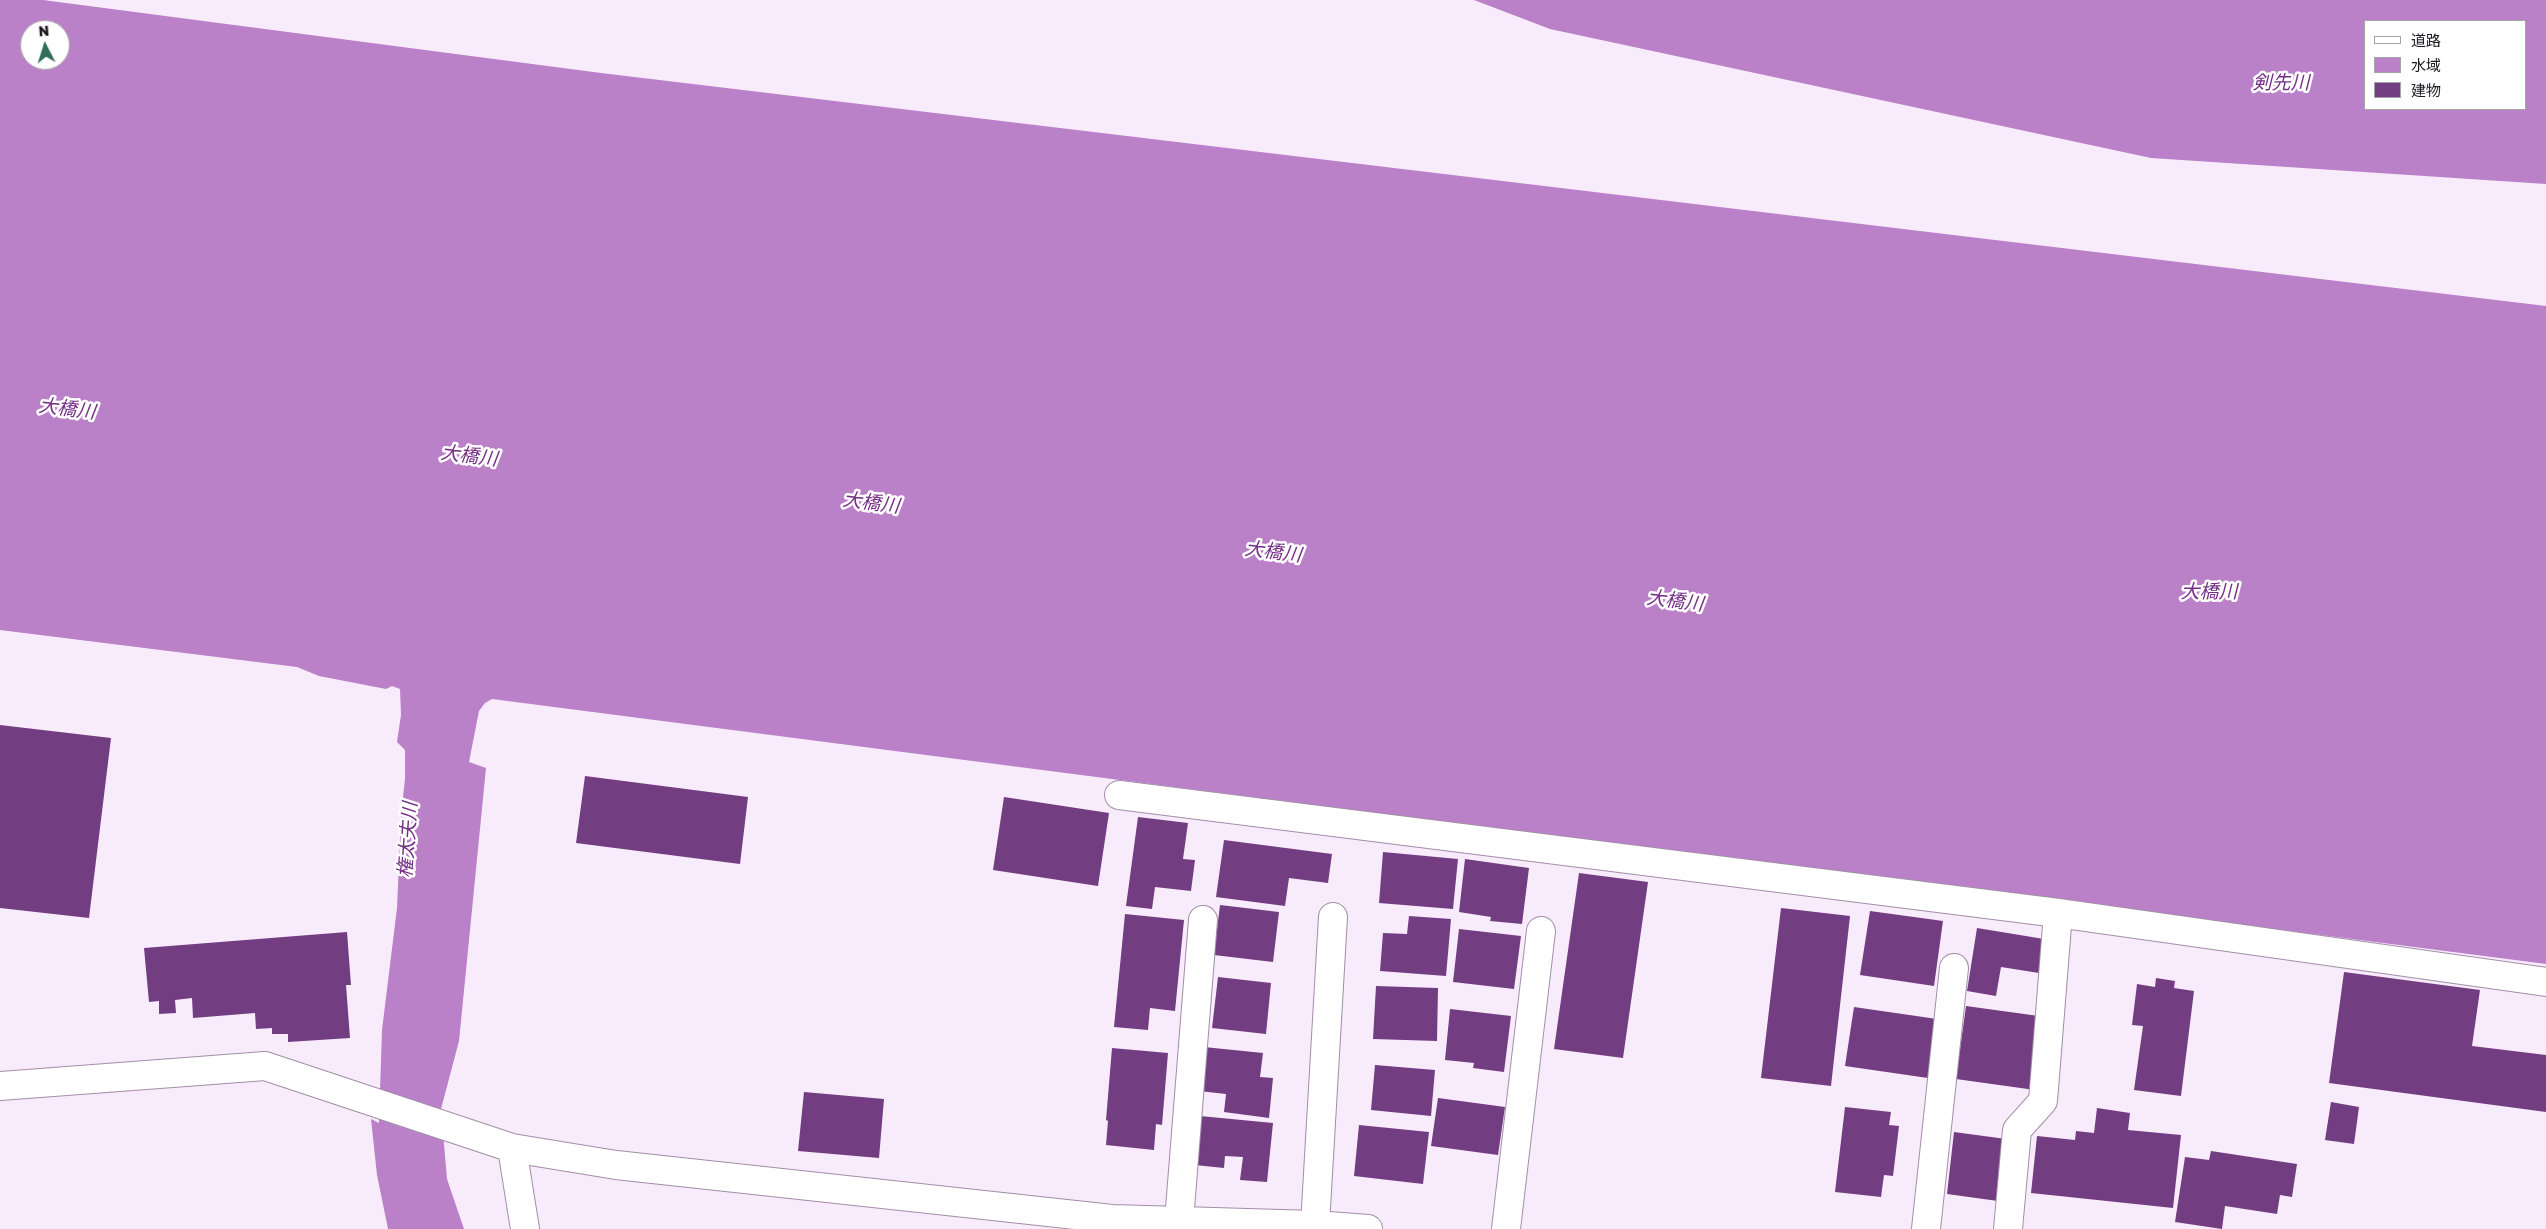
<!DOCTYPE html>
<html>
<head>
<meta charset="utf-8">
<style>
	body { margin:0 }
	#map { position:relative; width:2546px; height:1229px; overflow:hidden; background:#f8ebfc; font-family:"Golos Text","Noto Sans JP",sans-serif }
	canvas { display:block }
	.legend { position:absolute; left:2364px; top:20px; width:162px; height:90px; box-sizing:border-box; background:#fff; border:1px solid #a6a3a7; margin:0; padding:6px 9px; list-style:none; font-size:15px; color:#201822 }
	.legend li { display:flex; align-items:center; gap:10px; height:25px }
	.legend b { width:25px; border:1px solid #a6a3a7 }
	.north { position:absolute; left:20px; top:20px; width:50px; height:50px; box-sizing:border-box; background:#fff; border:1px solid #a6a3a7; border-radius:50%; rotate:355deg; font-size:14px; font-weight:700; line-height:20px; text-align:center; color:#201822 }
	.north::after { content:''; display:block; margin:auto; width:18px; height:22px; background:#306e5a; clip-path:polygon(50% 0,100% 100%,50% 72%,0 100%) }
</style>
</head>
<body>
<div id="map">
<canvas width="2546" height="1229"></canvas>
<ul class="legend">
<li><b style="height:6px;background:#fff"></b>道路</li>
<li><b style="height:14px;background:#ba80c8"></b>水域</li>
<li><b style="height:14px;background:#733d81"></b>建物</li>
</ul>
<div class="north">N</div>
</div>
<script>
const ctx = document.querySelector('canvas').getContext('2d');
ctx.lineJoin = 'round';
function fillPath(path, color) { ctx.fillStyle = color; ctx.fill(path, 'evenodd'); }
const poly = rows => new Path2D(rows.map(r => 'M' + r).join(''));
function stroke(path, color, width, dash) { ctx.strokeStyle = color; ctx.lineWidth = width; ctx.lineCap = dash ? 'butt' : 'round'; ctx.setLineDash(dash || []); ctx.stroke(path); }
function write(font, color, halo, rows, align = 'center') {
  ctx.font = font + ' "Golos Text","Noto Sans JP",sans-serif'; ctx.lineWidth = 5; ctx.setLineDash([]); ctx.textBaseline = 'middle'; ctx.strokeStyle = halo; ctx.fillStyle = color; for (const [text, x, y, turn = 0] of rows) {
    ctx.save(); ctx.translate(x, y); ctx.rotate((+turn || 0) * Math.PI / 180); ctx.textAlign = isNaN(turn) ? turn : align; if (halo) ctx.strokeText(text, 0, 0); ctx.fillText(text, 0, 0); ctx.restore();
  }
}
const water = poly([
	[0,0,43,0,601,73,2546,306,2546,964,492,699,485,703,479,711,469,762,486,768,459,1041,441,1109,447,1179,464,1229,388,1229,377,1175,371,1119,379,1123,382,1030,397,908,401,816,405,779,405,750,397,742,401,715,400,689,392,686,386,689,319,676,297,667,0,630],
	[30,30,60,30,60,60,30,60],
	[1474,0,2546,0,2546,184,2151,158,1550,29],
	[2365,21,2525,21,2525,109,2365,109]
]);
const building = poly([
	[0,725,111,738,89,918,0,908],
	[585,776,748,797,740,864,576,843],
	[1004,797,1109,813,1098,886,993,870],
	[1138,817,1188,823,1183,859,1195,860,1191,891,1155,887,1152,909,1126,906],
	[1224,840,1332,854,1328,883,1289,878,1285,906,1216,897],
	[1383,852,1458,859,1453,909,1379,903],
	[1465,859,1529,868,1522,924,1490,921,1491,917,1459,912],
	[1579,873,1648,882,1623,1058,1554,1049],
	[1220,905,1279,912,1273,962,1214,955],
	[1781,908,1850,916,1831,1086,1761,1078],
	[1870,911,1943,921,1934,986,1860,975],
	[1125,914,1184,920,1175,1011,1150,1008,1148,1030,1114,1027],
	[1409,916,1451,919,1446,976,1380,971,1383,933,1407,934],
	[1977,928,2044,939,2039,973,2001,967,1996,996,1967,991],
	[1459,929,1521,936,1514,989,1453,982],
	[347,932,351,985,346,985,350,1038,288,1042,288,1034,272,1034,272,1028,256,1029,255,1013,193,1018,192,998,175,1000,176,1013,159,1014,159,1001,149,1002,144,948],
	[2344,972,2480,990,2472,1046,2546,1055,2546,1112,2329,1083],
	[1218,977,1271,983,1266,1034,1212,1028],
	[2156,978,2175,981,2174,988,2194,991,2181,1096,2134,1090,2143,1026,2132,1025,2137,984,2155,987],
	[1376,986,1438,988,1437,1041,1373,1039],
	[1966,1006,2046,1017,2035,1090,1956,1079],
	[1854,1007,1937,1019,1928,1078,1845,1066],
	[1450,1009,1511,1016,1504,1072,1473,1068,1474,1063,1445,1060],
	[1204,1047,1263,1053,1260,1077,1273,1078,1269,1118,1224,1112,1226,1094,1199,1091],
	[1112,1048,1168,1053,1162,1125,1156,1124,1154,1150,1106,1145,1108,1121,1106,1120],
	[1375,1065,1435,1070,1431,1116,1371,1110],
	[804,1092,884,1099,879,1158,798,1151],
	[1438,1098,1505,1107,1498,1155,1431,1146],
	[2331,1102,2359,1107,2354,1144,2325,1140],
	[1845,1107,1891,1112,1889,1125,1899,1126,1893,1176,1884,1175,1881,1197,1835,1192],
	[2097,1108,2130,1113,2128,1130,2181,1135,2173,1208,2031,1193,2037,1136,2075,1140,2076,1131,2094,1133],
	[1200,1116,1273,1123,1267,1182,1240,1180,1243,1157,1225,1156,1224,1168,1195,1165],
	[1359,1125,1429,1132,1423,1184,1354,1176],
	[1954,1132,2006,1139,1998,1201,1947,1194],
	[2211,1151,2297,1164,2292,1197,2280,1195,2277,1214,2225,1206,2222,1229,2175,1222,2185,1157,2209,1160]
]);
const minor = poly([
	[1119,795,2058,913,2546,982],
	[0,1086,265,1066,512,1148,616,1165,1112,1219,1315,1225,1368,1229],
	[512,1148,525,1229],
	[1179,1221,1203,920],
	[1315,1225,1333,917],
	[1506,1229,1541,931],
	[1926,1229,1954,968],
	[2008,1229,2017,1130,2043,1101,2058,913]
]);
const waterNames = [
	["剣先川",2281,83],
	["大橋川",67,409,7],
	["大橋川",469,456,7],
	["大橋川",871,503,7],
	["大橋川",1273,552,7],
	["大橋川",2209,592],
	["大橋川",1675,601,7],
	["権太夫川",408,840,-86]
];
fillPath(water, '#ba80c8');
fillPath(building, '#733d81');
stroke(minor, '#a38ea8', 30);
stroke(minor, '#fff', 28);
write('italic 19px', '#752f86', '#fff', waterNames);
</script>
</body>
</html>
